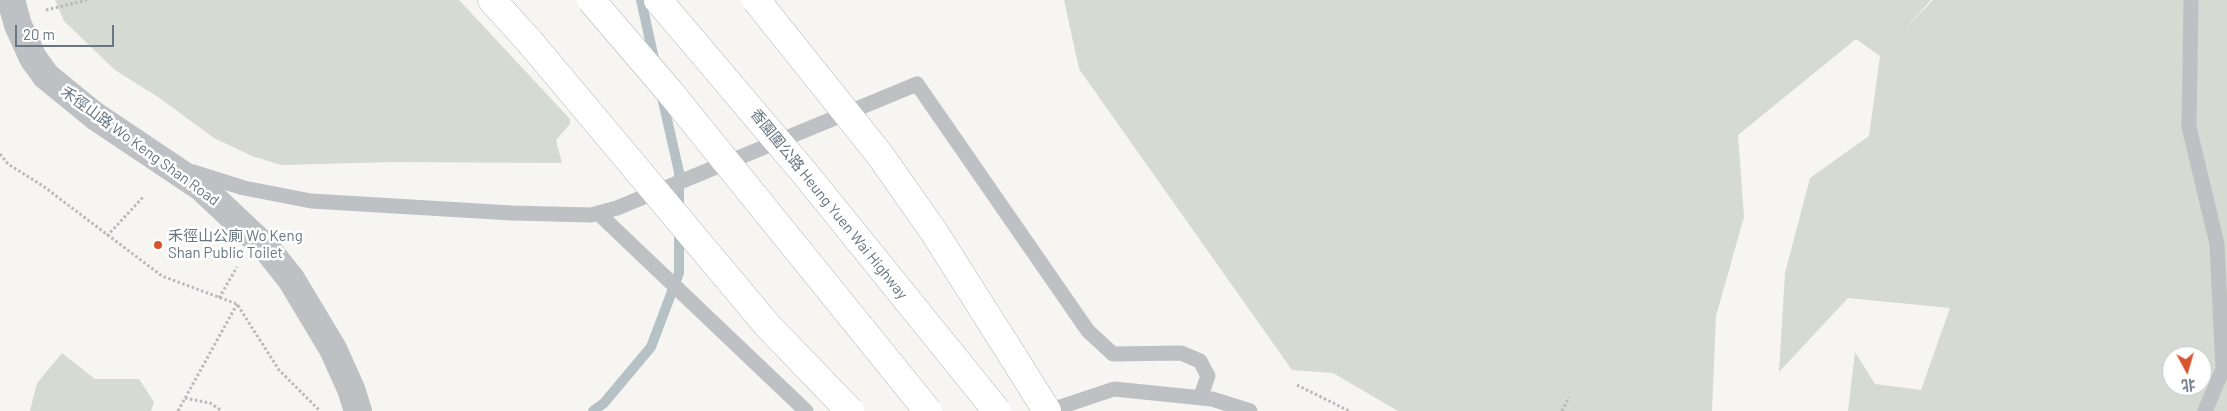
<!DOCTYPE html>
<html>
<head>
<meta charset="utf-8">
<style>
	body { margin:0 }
	#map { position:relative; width:2227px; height:411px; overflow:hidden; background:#f6f5f2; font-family:Barlow,"Noto Sans SC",sans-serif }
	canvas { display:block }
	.north { position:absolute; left:2162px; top:346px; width:50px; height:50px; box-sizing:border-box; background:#fff; border:1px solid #c2c8cd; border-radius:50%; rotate:174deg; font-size:14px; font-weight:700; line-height:20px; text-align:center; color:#677681 }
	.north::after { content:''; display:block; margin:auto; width:18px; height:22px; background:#d75431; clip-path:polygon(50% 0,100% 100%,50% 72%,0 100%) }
	.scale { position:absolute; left:15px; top:25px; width:99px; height:22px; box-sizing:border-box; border:2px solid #677681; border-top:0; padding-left:6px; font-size:15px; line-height:18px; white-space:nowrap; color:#677681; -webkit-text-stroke:4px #fff; paint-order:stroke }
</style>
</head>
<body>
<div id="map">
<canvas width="2227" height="411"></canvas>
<div class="north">北</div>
<div class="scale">20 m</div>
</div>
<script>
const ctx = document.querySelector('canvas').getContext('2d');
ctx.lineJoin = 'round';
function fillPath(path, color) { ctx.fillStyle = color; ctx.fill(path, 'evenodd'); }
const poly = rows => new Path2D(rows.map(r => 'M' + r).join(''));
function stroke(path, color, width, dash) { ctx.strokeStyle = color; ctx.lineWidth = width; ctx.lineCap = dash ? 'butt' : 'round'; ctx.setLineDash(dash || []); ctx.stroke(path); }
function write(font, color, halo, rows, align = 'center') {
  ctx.font = font + ' Barlow,"Noto Sans SC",sans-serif'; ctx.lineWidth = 5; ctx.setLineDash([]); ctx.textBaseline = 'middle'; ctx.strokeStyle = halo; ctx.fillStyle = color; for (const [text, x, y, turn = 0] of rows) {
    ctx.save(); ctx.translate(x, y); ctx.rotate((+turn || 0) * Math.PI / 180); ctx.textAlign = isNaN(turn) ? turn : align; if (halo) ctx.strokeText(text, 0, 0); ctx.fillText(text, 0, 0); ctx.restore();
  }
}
const green = poly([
	[55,0,459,0,570,119,570,124,556,140,562,163,393,162,281,165,252,156,214,138,161,99,115,70,64,21],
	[1064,0,1931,0,1903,31,1933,0,2227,0,2227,411,1848,411,1855,352,1875,384,1921,390,1950,308,1848,298,1779,372,1785,273,1810,178,1869,136,1880,56,1856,39,1738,135,1744,217,1716,316,1712,411,1398,411,1333,373,1292,370,1079,69],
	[2172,356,2202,356,2202,386,2172,386],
	[62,353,95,379,139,379,154,402,151,411,30,411,37,383]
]);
const stream = poly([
	[641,0,655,63],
	[662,97,679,172,679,210],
	[593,411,604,403,651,347,679,273,679,230]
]);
const path = poly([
	[46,10,87,0],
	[0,154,8,164,43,186,162,276,237,304,279,370,320,411],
	[107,236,144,196],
	[219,298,237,267],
	[1297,385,1349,411],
	[185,398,210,403,222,411],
	[178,411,237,304],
	[1562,411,1569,397]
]);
const lane = poly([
	[2191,0,2189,127,2217,244,2223,369,2205,411],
	[193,172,244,188,311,201,512,213,591,215,617,208,917,84,1088,331,1113,354,1181,353,1200,361,1208,376,1200,398],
	[598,213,806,411],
	[1054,411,1060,407,1114,389,1212,399,1250,411]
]);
const street = poly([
	[11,0,18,25,33,58,46,76,95,116,201,187,267,249,291,279,333,349,351,389,358,411]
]);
const highway = poly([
	[492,0,530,42],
	[1012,355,1047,411]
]);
const highwayBridge = poly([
	[591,0,669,91,928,411],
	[658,0,807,176,997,411],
	[756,0,880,155,934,232,1012,355],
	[530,42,768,326,850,411]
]);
const markers = [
	[158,245,5,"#d75431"]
];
const streetNames = [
	["禾徑山路 Wo Keng Shan Road",140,146,36],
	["香園圍公路 Heung Yuen Wai Highway",829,204,51]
];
const poiNames = [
	["禾徑山公廁 Wo Keng",168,236],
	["Shan Public Toilet",168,253]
];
fillPath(green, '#d5dad2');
stroke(stream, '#b5c1c4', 10);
stroke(highway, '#b0b4b7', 29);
stroke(path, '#b7babc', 3, [2.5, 2.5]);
stroke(lane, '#bdc1c4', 15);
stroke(street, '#bdc1c4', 28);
stroke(highway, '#fff', 28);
stroke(highwayBridge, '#b0b4b7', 29, []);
stroke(highwayBridge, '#fff', 28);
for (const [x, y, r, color] of markers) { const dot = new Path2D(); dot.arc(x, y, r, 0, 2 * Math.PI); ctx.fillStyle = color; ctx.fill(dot); stroke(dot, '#fff', 2); }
write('15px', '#677681', '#fff', streetNames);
write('15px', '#677681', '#fff', poiNames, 'left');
</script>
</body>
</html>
